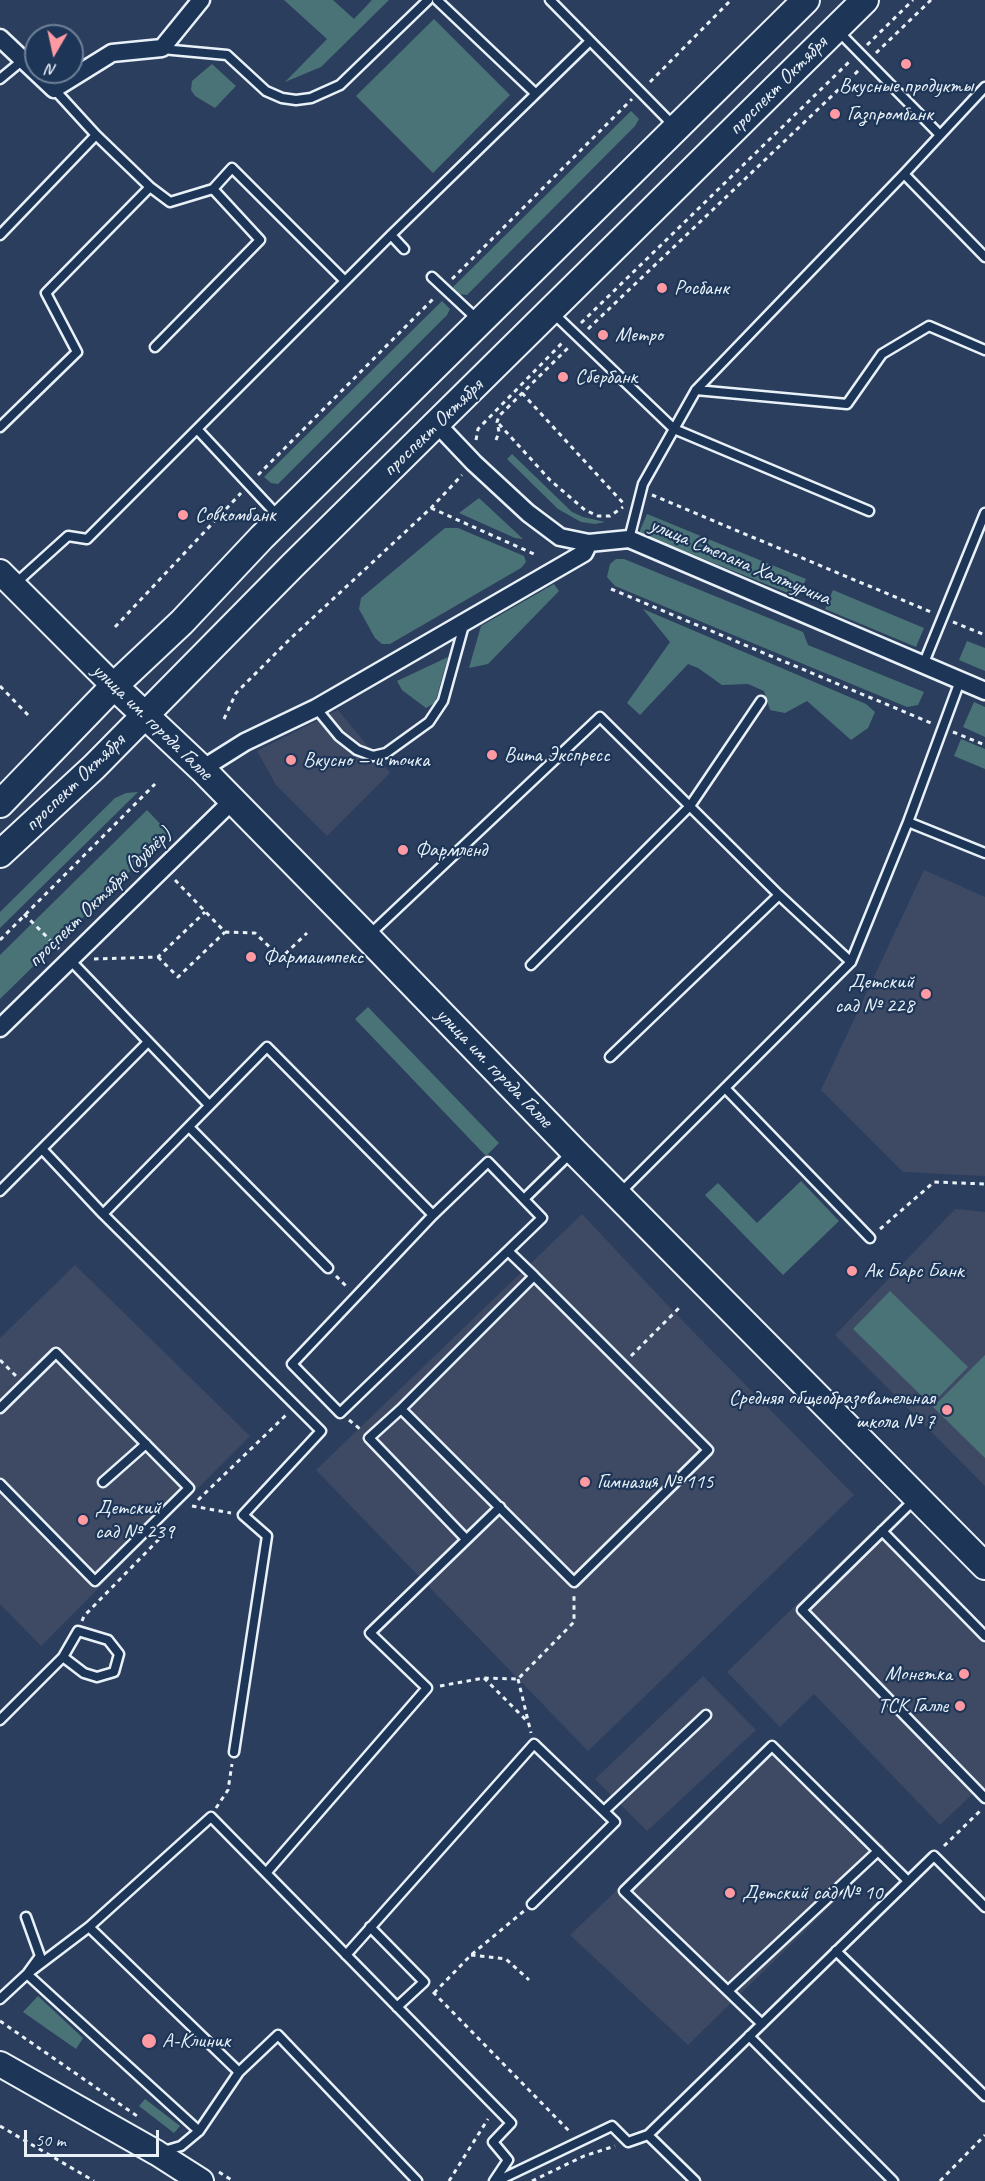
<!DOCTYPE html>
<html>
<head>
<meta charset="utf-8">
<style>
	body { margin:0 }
	#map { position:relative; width:985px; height:2181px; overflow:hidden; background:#2c3e5d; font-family:Caveat,sans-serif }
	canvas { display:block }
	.north { position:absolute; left:24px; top:24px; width:60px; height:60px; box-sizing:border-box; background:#1d3557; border:2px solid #6e8097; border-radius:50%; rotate:189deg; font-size:16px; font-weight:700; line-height:24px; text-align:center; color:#e8f1f8 }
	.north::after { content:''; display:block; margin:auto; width:21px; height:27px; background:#ff9aa2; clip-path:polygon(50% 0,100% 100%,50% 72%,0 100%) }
	.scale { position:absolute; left:24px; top:2130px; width:135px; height:27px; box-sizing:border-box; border:3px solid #e8f1f8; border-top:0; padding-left:8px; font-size:18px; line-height:21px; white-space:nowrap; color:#e8f1f8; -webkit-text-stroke:4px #1d3557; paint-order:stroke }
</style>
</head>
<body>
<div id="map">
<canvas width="985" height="2181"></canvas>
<div class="north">N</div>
<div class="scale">50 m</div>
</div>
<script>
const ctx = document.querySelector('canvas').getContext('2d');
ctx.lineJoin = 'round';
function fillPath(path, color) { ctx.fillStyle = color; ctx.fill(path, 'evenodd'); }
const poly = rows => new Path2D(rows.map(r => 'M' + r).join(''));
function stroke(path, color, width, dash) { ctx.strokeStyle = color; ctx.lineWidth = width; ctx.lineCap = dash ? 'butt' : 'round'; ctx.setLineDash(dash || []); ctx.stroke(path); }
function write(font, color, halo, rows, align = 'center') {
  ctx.font = font + ' Caveat,sans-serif'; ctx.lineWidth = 4.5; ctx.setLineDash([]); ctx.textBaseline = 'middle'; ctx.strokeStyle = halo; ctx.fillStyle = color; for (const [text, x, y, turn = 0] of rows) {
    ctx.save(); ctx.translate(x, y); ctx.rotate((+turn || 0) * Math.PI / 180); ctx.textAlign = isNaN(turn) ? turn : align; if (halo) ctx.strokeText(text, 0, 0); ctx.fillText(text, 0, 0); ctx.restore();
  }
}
const built = poly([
	[338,710,390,773,327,836,276,785,257,751],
	[924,870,985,897,985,1176,903,1172,821,1090],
	[955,1209,985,1212,985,1486,835,1335],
	[582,1214,675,1313,854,1495,588,1751,316,1470],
	[75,1265,250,1436,41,1646,0,1604,0,1338],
	[873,1530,985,1645,985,1790,981,1786,940,1825,814,1694,780,1727,727,1672],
	[703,1676,756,1730,647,1831,595,1779],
	[773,1741,888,1850,688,2045,570,1935]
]);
const green = poly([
	[284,0,333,0,354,19,372,0,389,0,321,67,285,82,327,39],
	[434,19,510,95,433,173,356,96],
	[212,64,236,86,215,108,195,96,191,90,192,81],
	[631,111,639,119,635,126,467,295,459,294,453,287],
	[442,301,450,309,447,315,278,484,271,483,264,477],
	[512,454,572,512,583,517,605,522,595,524,581,522,558,509,507,459],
	[479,498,523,539,515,538,459,513],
	[647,514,806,579,798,597,639,533],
	[445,528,458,528,524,556,526,562,521,568,390,644,382,644,375,638,359,609,361,598],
	[616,559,624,559,803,632,808,645,924,692,918,705,907,707,615,586,607,577,610,564],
	[554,584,559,591,488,664,469,668,481,626],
	[833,590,924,628,916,647,825,609],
	[643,609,866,704,875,712,868,728,851,740,807,701,785,713,770,710,764,691,748,684,722,685,698,668,688,664,640,715,627,703,670,642],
	[967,641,985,648,985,671,959,660],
	[448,657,435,703,426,708,402,690,397,681],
	[974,702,985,707,985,737,963,727],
	[961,739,985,749,985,769,954,756],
	[138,792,0,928,0,912,115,798,126,793],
	[147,810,169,833,0,999,0,955],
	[368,1007,499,1143,486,1156,355,1019],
	[801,1181,839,1221,783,1275,705,1195,718,1183,757,1223],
	[890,1291,968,1367,931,1405,853,1329],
	[985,1355,985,1458,933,1407],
	[38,1996,83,2038,76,2049,23,2012],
	[145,2099,180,2126,174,2133,139,2106]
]);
const path = poly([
	[867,45,913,0],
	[876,53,931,0],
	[650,82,731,0],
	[452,279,632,99],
	[581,323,849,62],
	[588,329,859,70],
	[522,393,624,504],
	[499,424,550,480,585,510,598,516,610,516,623,507],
	[476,440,478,429,564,341],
	[496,440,499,432,497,422,499,416,570,346],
	[258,475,435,297],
	[652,495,931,612],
	[431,508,534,554],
	[611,589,931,723],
	[953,622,985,635],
	[115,627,241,493],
	[0,686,28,715],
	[224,719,236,693,290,639,431,508,462,475],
	[953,732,985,745],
	[175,880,225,932,255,933,281,958,307,933],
	[24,914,59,949],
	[0,940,155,784],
	[158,957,178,977,225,932],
	[94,959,158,957,205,912],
	[880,1229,934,1182,985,1184],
	[336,1276,348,1288],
	[631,1356,679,1308],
	[0,1360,16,1376],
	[349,1420,360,1429],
	[198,1500,286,1415],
	[192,1506,231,1513],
	[82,1621,84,1616,166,1532],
	[484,1678,526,1720],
	[518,1679,531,1733],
	[440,1686,484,1678,518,1679,574,1622,574,1596],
	[216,1808,228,1790,232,1764],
	[944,1846,982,1809],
	[471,1955,506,1959,529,1980],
	[433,1992,571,2133],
	[434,1993,471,1955,524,1911],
	[0,2021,137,2116],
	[0,2126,94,2181],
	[219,2172,233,2181],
	[449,2181,488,2119],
	[532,2181,584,2156,615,2146],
	[940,2181,985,2135]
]);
const lane = poly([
	[437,0,535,93],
	[550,0,673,125],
	[838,31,940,135],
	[162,49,227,55,266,91,282,98,296,100,311,98,340,85,428,0],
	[0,79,23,60],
	[54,89,96,135,150,187,170,202,213,189,260,240,155,347],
	[904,174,985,257],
	[213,189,232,168,345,281],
	[0,235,96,135],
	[391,235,404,249],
	[432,277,478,320],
	[552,312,674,429,869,511],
	[696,390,847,404,882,354,929,326,985,350],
	[0,427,77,352,46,293,150,187],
	[197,429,278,516],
	[629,539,643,484,696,390,904,174,985,87],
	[16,583,68,536,87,539,391,235,590,41],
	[923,665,985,513],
	[316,708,339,736,357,750,373,756,386,753,429,722,443,701,464,625],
	[908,822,985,853],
	[368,936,600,717,779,895,851,962,908,822,960,681],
	[70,960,209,1105],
	[531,965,690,806,761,701],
	[610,1057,779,895],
	[725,1088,870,1238],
	[189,1127,328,1268],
	[42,1149,103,1214,321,1431,243,1515,267,1536,234,1752],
	[488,1162,542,1218,340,1413,292,1364,433,1215,488,1162],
	[0,1191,148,1042],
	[620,1193,851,962],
	[524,1199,573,1151],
	[103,1214,267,1047,433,1215],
	[508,1251,534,1276],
	[534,1276,708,1450,574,1582,401,1409,534,1276],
	[0,1408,56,1353,189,1488,95,1581,0,1484],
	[401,1409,369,1438,466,1539],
	[103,1482,146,1444],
	[916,1498,802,1610,985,1798],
	[882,1531,985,1636],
	[0,1720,63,1657,78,1631,108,1640,119,1654,114,1672,97,1677,84,1673,63,1657],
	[604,1811,706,1715],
	[266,1873,511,2123,493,2142,508,2160,494,2181],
	[26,1917,40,1956,27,1974,199,2131],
	[89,1927,239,2072],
	[370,1927,424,1982,397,2007],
	[836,1951,985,2096],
	[346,1955,534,1744,615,1822,532,1904],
	[728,1991,878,1851],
	[0,1999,27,1974,89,1927,211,1817,266,1873,427,1688,370,1633,500,1507],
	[762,2024,624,1891,772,1746,908,1881],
	[749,2036,893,2181],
	[648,2135,695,2181],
	[164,2151,181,2146,199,2131,239,2072,278,2035,417,2181],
	[497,2181,612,2126,628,2142,648,2135,934,1856,985,1907]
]);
const street = poly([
	[0,38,36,72],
	[36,72,54,89,112,53,162,48,201,0],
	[437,424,474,463,528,513,560,537,589,543,629,539,985,691],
	[202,769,245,742,316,708,584,553,589,543],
	[0,1028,232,801]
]);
const secondary = poly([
	[0,572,114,686],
	[0,2064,157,2153,201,2181]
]);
const primary = poly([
	[114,686,202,769,367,937,574,1151,985,1566],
	[0,804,114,686,182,622,262,537,806,0],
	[0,854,94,767,292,566,865,0]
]);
const markers = [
	[906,64,6,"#ff9aa2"],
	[835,114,6,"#ff9aa2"],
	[662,288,6,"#ff9aa2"],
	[603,335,6,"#ff9aa2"],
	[563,377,6,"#ff9aa2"],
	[183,515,6,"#ff9aa2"],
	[492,755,6,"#ff9aa2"],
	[291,760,6,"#ff9aa2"],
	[403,850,6,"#ff9aa2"],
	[251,957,6,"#ff9aa2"],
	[926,994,6,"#ff9aa2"],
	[852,1271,6,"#ff9aa2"],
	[947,1410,6,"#ff9aa2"],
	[585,1482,6,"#ff9aa2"],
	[83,1520,6,"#ff9aa2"],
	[964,1674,6,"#ff9aa2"],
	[960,1706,6,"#ff9aa2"],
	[730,1893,6,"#ff9aa2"],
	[149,2041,8,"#ff9aa2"]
];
const streetNames = [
	["проспект Октября",778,86,-45],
	["проспект Октября",433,428,-44],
	["улица Степана Халтурина",740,562,23],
	["улица им. города Галле",152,722,44],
	["проспект Октября",75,783,-44],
	["проспект Октября (дублёр)",100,898,-44],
	["улица им. города Галле",494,1068,46]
];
const poiNames = [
	["Вкусные продукты",906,86,"center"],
	["Газпромбанк",847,114],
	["Росбанк",674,288],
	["Метро",615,335],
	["Сбербанк",575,377],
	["Совкомбанк",195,515],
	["Вита Экспресс",504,755],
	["Вкусно — и точка",303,760],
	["Фармленд",415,850],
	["Фармаимпекс",263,957],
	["Детский",914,982,"right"],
	["сад № 228",914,1006,"right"],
	["Ак Барс Банк",864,1271],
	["Средняя общеобразовательная",935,1398,"right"],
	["школа № 7",935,1422,"right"],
	["Гимназия № 115",597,1482],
	["Детский",95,1508],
	["сад № 239",95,1532],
	["Монетка",952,1674,"right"],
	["ТСК Галле",948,1706,"right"],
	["Детский сад № 10",742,1893],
	["А-Клиник",162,2041]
];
fillPath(built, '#3e4964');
fillPath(green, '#4a7377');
stroke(lane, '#e8f1f8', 13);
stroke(street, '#e8f1f8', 21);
stroke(secondary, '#e8f1f8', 28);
stroke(primary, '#e8f1f8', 30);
stroke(path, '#e8f1f8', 3, [4.5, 4.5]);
stroke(lane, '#1d3557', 8);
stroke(street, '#1d3557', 16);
stroke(secondary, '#1d3557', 24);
stroke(primary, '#1d3557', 26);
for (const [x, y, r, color] of markers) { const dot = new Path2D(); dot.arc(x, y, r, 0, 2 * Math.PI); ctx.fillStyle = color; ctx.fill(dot); stroke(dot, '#1d3557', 2); }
write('21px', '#e8f1f8', '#1d3557', streetNames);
write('21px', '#e8f1f8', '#1d3557', poiNames, 'left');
</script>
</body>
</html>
